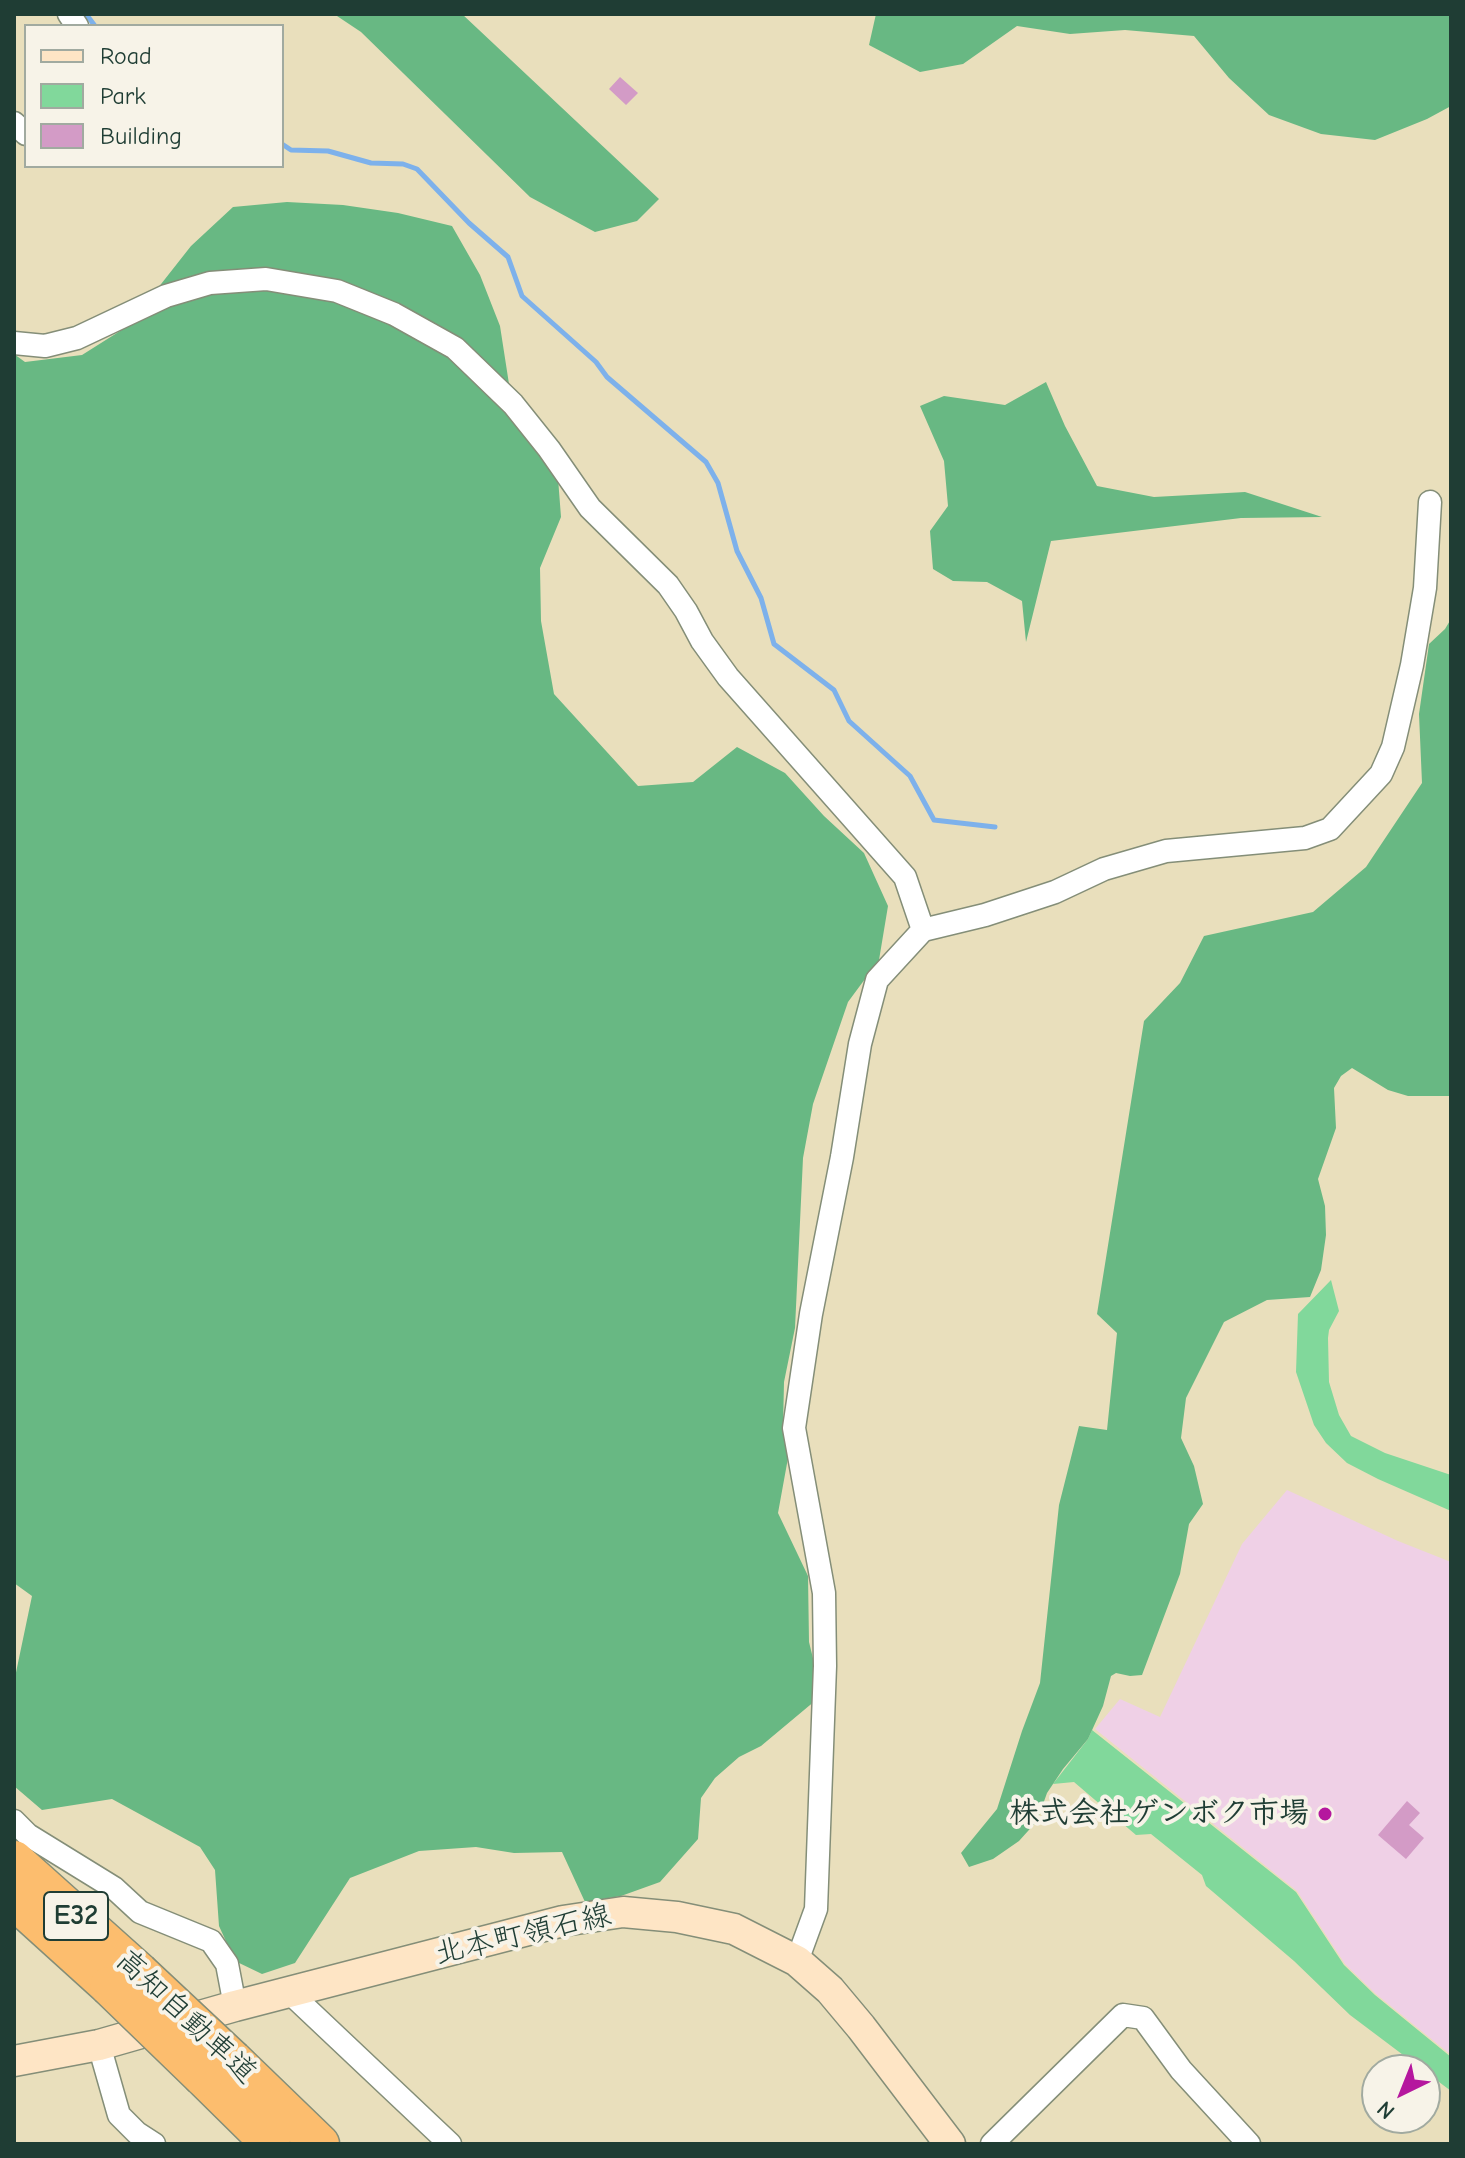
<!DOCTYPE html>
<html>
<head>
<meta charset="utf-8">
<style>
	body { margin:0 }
	#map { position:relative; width:1465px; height:2158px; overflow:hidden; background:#e9dfbc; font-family:"Comic Neue",sans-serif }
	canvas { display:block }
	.frame { position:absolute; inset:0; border:16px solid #1f3d34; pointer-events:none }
	.legend { position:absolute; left:24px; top:24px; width:260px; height:144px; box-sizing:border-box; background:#f7f3e8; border:2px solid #a1aaa0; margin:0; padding:10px 14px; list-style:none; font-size:24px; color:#1f3d34 }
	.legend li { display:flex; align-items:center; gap:16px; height:40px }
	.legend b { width:40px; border:2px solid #a1aaa0 }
	.north { position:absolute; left:1361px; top:2054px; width:80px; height:80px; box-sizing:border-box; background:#f7f3e8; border:2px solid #a1aaa0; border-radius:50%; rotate:223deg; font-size:22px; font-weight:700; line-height:32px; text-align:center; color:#1f3d34 }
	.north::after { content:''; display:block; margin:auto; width:28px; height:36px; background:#b5179e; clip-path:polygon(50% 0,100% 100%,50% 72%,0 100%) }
</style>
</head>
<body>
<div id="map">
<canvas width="1465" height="2158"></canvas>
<div class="frame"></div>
<ul class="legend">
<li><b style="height:10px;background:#fee5c5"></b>Road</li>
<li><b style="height:22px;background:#81d89b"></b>Park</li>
<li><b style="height:22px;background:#d39bc6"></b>Building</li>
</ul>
<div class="north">N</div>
</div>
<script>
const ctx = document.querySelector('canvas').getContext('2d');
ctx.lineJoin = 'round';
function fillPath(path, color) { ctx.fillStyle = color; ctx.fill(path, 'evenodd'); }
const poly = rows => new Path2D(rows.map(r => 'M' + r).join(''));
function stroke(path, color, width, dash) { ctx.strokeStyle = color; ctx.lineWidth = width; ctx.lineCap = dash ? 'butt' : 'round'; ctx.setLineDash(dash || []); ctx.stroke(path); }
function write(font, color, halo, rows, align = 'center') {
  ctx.font = font + ' "Comic Neue","Klee One",sans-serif'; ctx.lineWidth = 8; ctx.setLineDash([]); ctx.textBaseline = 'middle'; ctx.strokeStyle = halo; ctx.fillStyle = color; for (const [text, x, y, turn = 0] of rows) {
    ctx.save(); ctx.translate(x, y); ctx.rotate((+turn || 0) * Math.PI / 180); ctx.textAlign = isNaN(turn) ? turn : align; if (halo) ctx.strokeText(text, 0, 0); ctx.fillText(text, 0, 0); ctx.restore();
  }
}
const built = poly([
	[1287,1490,1398,1541,1451,1562,1451,2055,1376,1994,1345,1964,1297,1891,1095,1729,1120,1699,1160,1717,1242,1544]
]);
const green = poly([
	[1331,1280,1339,1311,1329,1330,1328,1338,1329,1382,1339,1415,1351,1436,1385,1453,1451,1475,1451,1511,1378,1479,1347,1463,1326,1443,1314,1425,1296,1372,1298,1314],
	[1092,1730,1296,1892,1344,1965,1375,1995,1451,2057,1451,2091,1350,2015,1294,1961,1206,1886,1202,1875,1151,1834,1136,1835,1074,1782,1053,1784,1088,1739]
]);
const forest = poly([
	[334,14,462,14,659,199,637,221,595,232,530,197,361,32],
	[876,14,1451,14,1451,106,1427,119,1375,140,1321,134,1269,115,1229,78,1194,36,1125,30,1070,34,1017,26,963,64,920,72,869,45],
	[287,202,343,205,398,213,452,226,480,275,500,326,509,384,536,429,558,478,561,517,540,568,541,621,554,694,638,786,693,782,737,747,785,773,824,816,864,853,888,906,879,960,848,1002,813,1104,803,1158,795,1328,784,1382,783,1428,788,1458,778,1513,808,1576,809,1642,822,1695,761,1746,739,1757,715,1778,701,1798,698,1839,660,1882,621,1896,585,1902,562,1852,514,1853,476,1847,419,1851,350,1878,295,1963,262,1974,235,1961,219,1926,215,1870,200,1847,112,1799,42,1810,14,1786,14,1682,32,1596,14,1583,14,354,25,362,82,355,128,326,191,246,233,207],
	[1046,382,1065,426,1097,486,1154,497,1245,492,1322,517,1241,518,1051,541,1026,642,1022,601,987,582,953,581,933,569,930,531,948,506,944,461,920,406,944,396,1005,405],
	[1451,619,1451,1099,1449,1096,1408,1096,1388,1090,1352,1068,1341,1076,1334,1088,1336,1128,1318,1179,1325,1206,1326,1235,1321,1270,1310,1297,1267,1300,1224,1322,1186,1398,1181,1438,1194,1466,1203,1504,1189,1524,1180,1574,1142,1675,1130,1676,1116,1673,1111,1676,1103,1706,1088,1739,1063,1769,1047,1793,1037,1821,1019,1841,993,1859,969,1867,961,1853,997,1809,1022,1731,1040,1683,1059,1505,1079,1426,1107,1430,1117,1333,1097,1314,1144,1021,1180,983,1204,936,1313,912,1366,867,1422,783,1419,714,1429,644,1445,629]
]);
const stream = poly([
	[86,14,95,26],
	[282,144,291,150,328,151,371,163,403,164,417,169,469,223,508,257,522,296,596,362,607,377,706,462,718,483,737,551,761,598,774,644,834,690,849,721,910,776,934,820,995,827]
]);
const building = poly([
	[620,77,638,93,626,105,609,89],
	[1407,1801,1420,1813,1409,1825,1424,1838,1406,1859,1378,1835]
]);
const minor = poly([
	[69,14,77,26],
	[14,123,26,134],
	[14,343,45,346,77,338,166,296,210,283,266,279,337,291,394,314,455,348,513,404,549,449,590,508,668,585,686,611,702,641,728,677,905,877,923,930],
	[14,1821,28,1835,114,1888,140,1912,211,1941,227,1964,235,2006],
	[797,1961,816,1909,825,1666,824,1593,794,1428,811,1314,842,1157,860,1044,877,980,923,930,985,915,1055,892,1104,869,1166,851,1305,838,1330,829,1381,774,1393,747,1412,665,1425,588,1430,502],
	[289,1992,450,2144],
	[99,2045,119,2115,137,2133,154,2144],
	[992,2144,1123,2015,1143,2018,1181,2070,1249,2144]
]);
const secondary = poly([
	[14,2061,99,2045,235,2006,563,1921,623,1912,677,1917,734,1929,797,1961,830,1990,861,2027,950,2144]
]);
const motorway = poly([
	[14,1860,139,1972],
	[14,1900,109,1986],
	[233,2060,320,2144],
	[203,2077,271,2144]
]);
const motorwayBridge = poly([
	[139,1972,233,2060],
	[109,1986,203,2077]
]);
const markers = [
	[1325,1814,8,"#b5179e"]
];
const shields = [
	[76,1916,64]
];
const shieldNames = [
	["E32",76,1916]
];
const poiNames = [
	["株式会社ゲンボク市場",1309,1814]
];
const streetNames = [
	["北本町領石線",523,1935,-13],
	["高知自動車道",186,2017,43]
];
fillPath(built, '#efd0e6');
fillPath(green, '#81d89b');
fillPath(forest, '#68b883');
stroke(stream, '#7db1eb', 5);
fillPath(building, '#d39bc6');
stroke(minor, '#848e78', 25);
stroke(secondary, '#848e78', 33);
stroke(motorway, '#848e78', 41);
stroke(minor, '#fff', 22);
stroke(secondary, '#fee5c5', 30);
stroke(motorway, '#fcbd6e', 38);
stroke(motorwayBridge, '#848e78', 41, []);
stroke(motorwayBridge, '#fcbd6e', 38);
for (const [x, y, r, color] of markers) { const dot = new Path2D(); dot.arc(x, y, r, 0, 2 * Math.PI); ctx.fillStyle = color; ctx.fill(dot); stroke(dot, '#f7f3e8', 3); }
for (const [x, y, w] of shields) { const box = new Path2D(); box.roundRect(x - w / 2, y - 24, w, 48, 6); ctx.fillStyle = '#f7f3e8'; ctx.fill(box); stroke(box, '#1f3d34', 2); }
write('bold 28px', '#1f3d34', null, shieldNames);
write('bold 30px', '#1f3d34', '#f7f3e8', poiNames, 'right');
write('30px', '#1f3d34', '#f7f3e8', streetNames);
</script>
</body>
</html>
